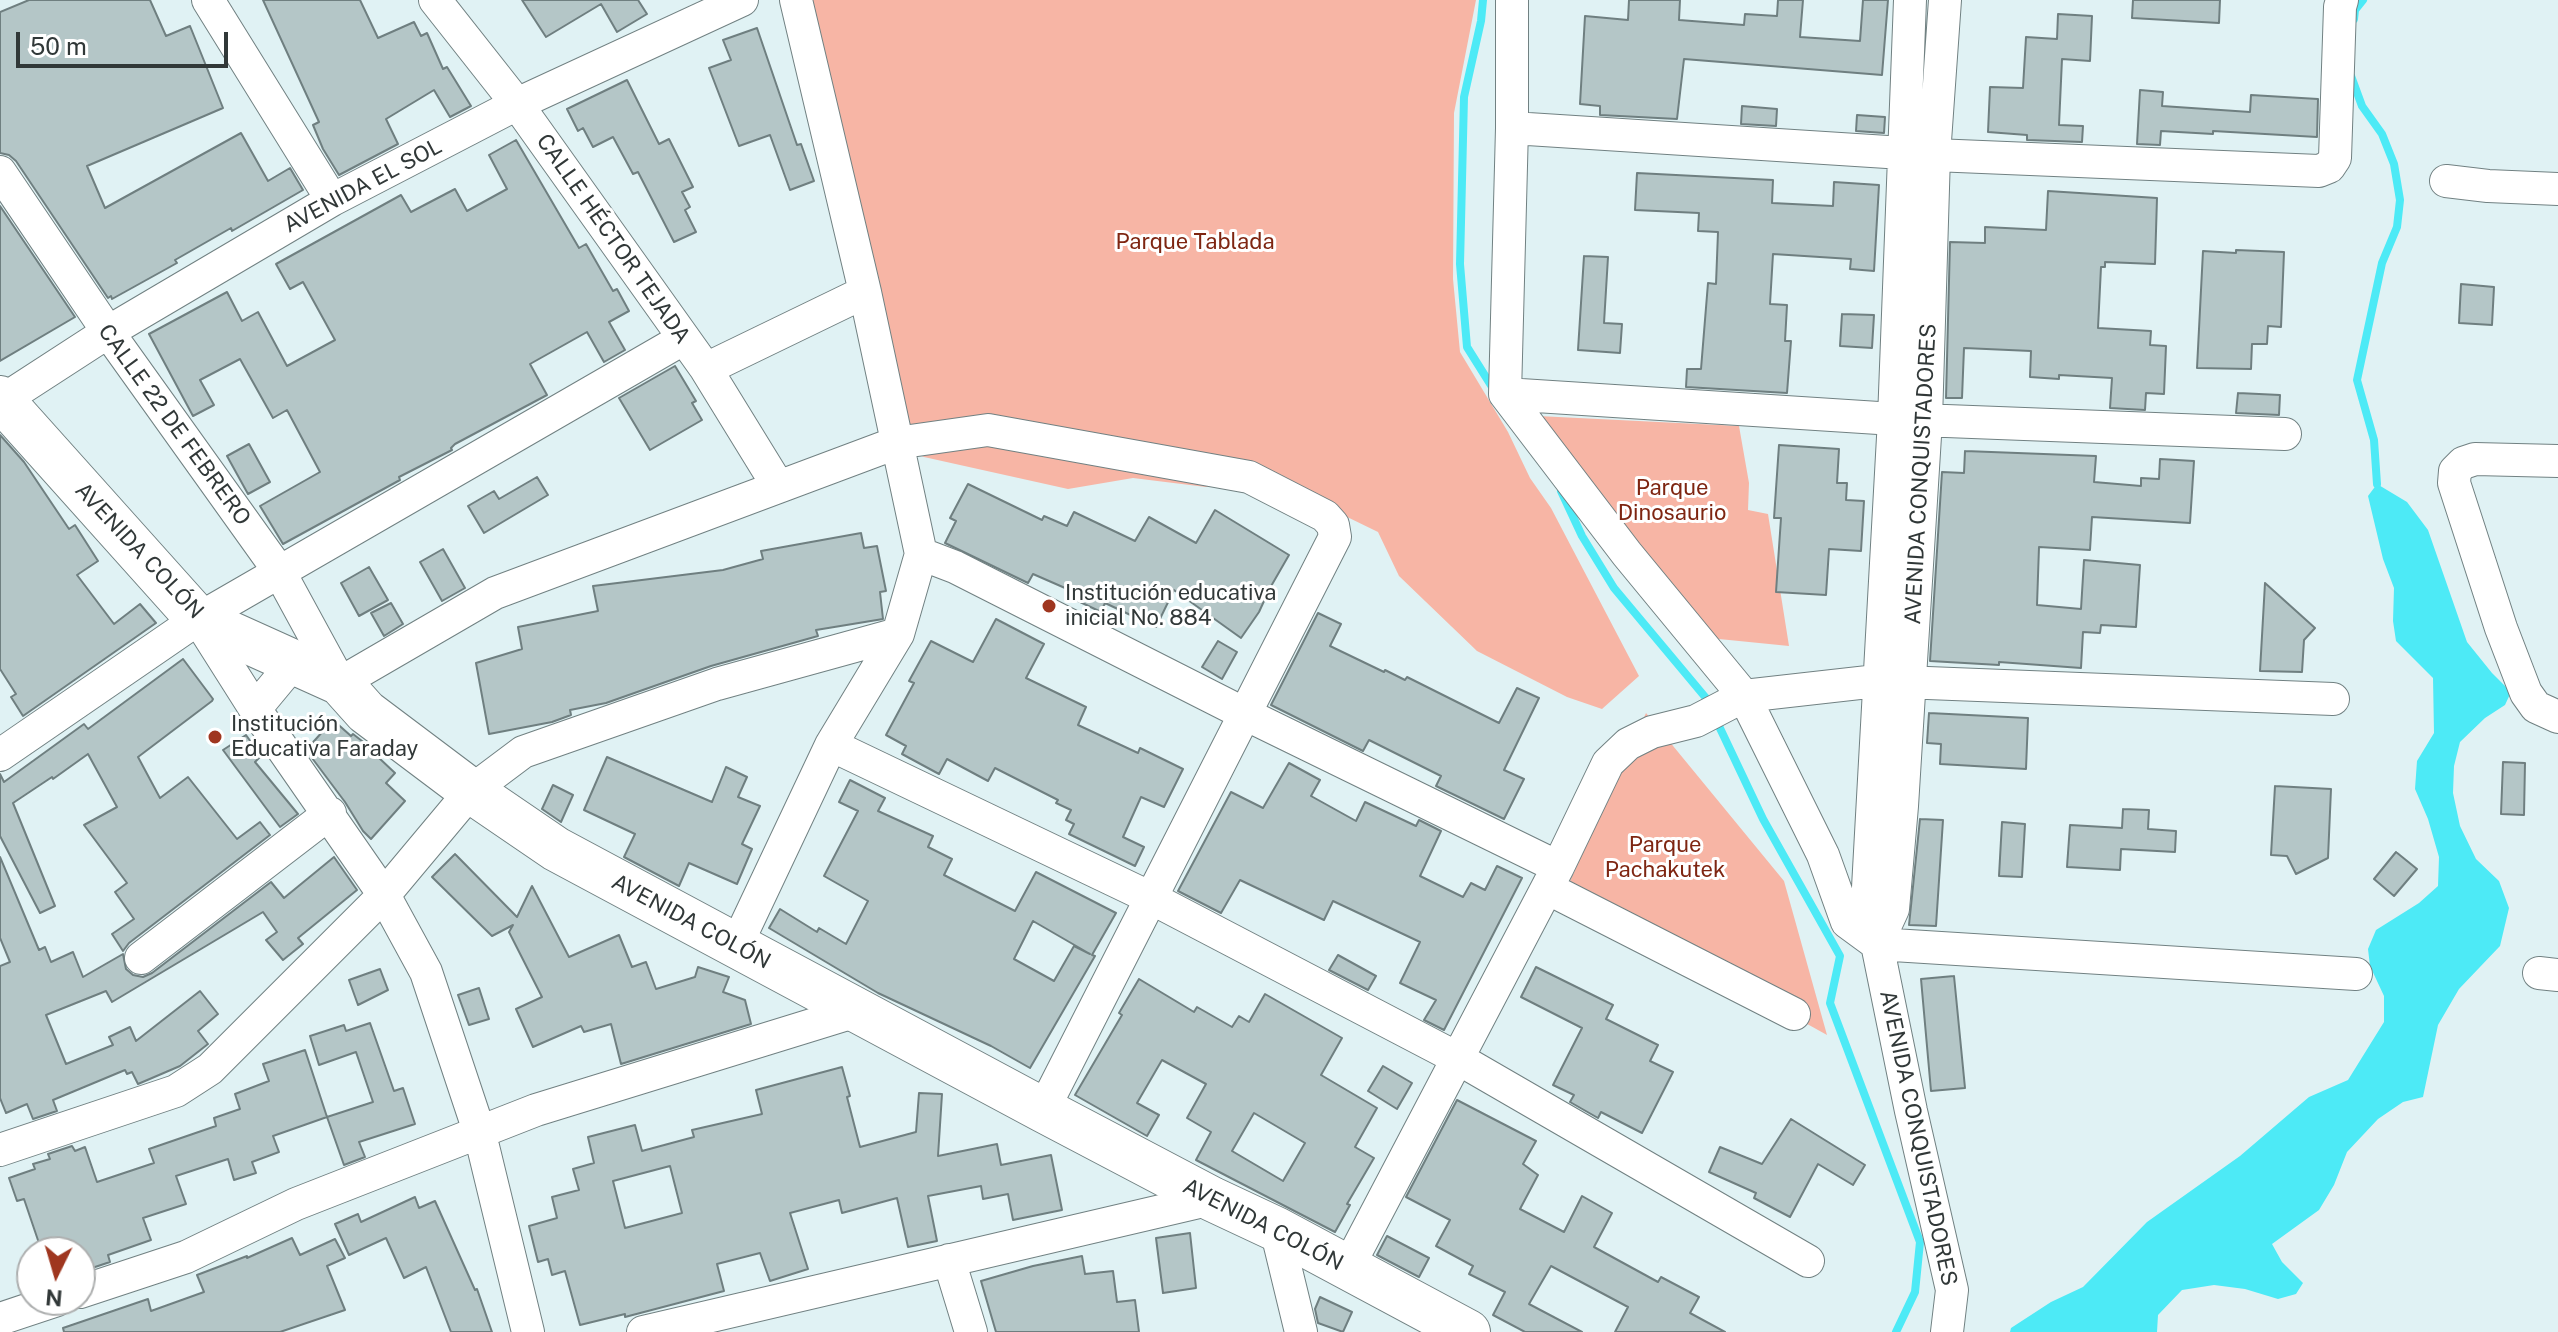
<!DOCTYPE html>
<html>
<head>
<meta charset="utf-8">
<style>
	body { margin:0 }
	#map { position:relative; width:2558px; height:1332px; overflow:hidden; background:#e0f2f4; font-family:"Public Sans",sans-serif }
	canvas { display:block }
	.north { position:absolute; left:16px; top:1236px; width:80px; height:80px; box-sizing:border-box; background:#fff; border:2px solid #adafaf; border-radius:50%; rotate:185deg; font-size:22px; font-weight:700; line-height:32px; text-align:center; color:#313838 }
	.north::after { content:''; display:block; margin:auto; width:28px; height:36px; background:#9f361f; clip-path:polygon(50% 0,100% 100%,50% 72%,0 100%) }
	.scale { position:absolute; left:16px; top:32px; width:212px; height:36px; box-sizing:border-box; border:4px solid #313838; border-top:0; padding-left:10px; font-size:24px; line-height:28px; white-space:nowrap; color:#313838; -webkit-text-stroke:6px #fff; paint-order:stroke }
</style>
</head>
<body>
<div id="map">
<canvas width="2558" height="1332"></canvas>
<div class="north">N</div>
<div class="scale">50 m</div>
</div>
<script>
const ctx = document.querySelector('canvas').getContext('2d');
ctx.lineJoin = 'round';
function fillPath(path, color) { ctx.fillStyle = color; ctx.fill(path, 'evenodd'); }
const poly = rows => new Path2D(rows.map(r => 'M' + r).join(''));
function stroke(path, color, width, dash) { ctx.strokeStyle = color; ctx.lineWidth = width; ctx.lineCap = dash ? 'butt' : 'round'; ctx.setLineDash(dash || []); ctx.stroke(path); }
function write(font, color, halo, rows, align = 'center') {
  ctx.font = font + ' "Public Sans",sans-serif'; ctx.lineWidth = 6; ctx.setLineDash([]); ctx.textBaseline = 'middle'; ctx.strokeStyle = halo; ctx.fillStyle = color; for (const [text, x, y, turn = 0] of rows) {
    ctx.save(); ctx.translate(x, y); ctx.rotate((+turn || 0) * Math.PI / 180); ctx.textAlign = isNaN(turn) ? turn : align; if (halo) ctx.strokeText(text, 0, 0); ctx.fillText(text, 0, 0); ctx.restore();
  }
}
const green = poly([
	[808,0,1476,0,1454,113,1453,279,1460,352,1508,432,1530,478,1551,508,1639,676,1602,709,1567,697,1477,651,1399,576,1378,532,1263,476,1206,487,1133,478,1068,489,924,457,889,442],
	[1538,416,1739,426,1749,483,1748,510,1768,514,1789,646,1699,637],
	[1646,713,1784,881,1827,1035,1566,890]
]);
const water = poly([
	[2377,484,2407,502,2428,530,2467,642,2492,673,2511,692,2505,705,2485,718,2460,742,2454,766,2453,793,2460,826,2476,859,2499,881,2509,908,2500,946,2459,989,2438,1025,2423,1097,2403,1102,2378,1119,2347,1152,2334,1185,2319,1210,2272,1244,2282,1262,2303,1283,2296,1294,2278,1299,2245,1289,2214,1285,2182,1290,2158,1315,2157,1332,2010,1332,2011,1328,2051,1302,2083,1287,2147,1222,2240,1156,2309,1097,2348,1080,2384,1022,2384,996,2370,966,2368,949,2376,930,2419,903,2438,886,2439,857,2428,819,2415,789,2417,761,2434,733,2433,678,2396,641,2393,621,2394,588,2383,559,2368,496]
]);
const stream = poly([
	[1483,0,1481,21,1464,97,1460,264,1467,347,1494,390],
	[2354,19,2355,10,2363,0],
	[2351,76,2362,106,2382,134,2394,164,2400,200,2397,227,2382,263,2357,380,2374,440,2377,484],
	[1561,491,1582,536,1614,588,1711,704],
	[1718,724,1763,819,1840,956,1830,1003,1920,1242,1915,1292,1896,1332]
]);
const building = poly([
	[29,0,150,0,166,36,190,26,223,108,87,166,105,208,241,133,268,181,290,168,303,190,232,231,231,228,175,260,177,263,112,299,111,296,108,298,16,161,9,155,0,153,0,12,29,0],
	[263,0,360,0,378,38,414,22,421,36,427,33,443,69,447,67,471,106,450,117,434,90,386,119,398,144,339,175,323,149,313,125,319,122,263,0],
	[522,0,638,0,647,14,617,32,601,4,546,37,522,0],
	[1629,0,1680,0,1679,20,1744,25,1745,14,1777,16,1778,0,1803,0,1800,37,1860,41,1863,0,1888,0,1882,75,1684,59,1677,119,1600,115,1600,106,1580,104,1585,16,1628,20,1629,0],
	[2133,0,2220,0,2219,23,2132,18,2133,0],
	[2058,14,2092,16,2090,61,2062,59,2059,125,2083,126,2082,142,2027,140,2027,135,1988,132,1990,87,2023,88,2026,37,2057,39,2058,14],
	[757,28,797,145,801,144,814,181,790,190,770,135,739,146,709,68,731,60,723,40,757,28],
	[627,80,659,144,669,139,693,187,682,192,690,207,685,210,696,232,674,242,638,172,633,174,613,137,593,147,583,128,578,131,567,109,627,80],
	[2140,90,2163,92,2162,106,2250,112,2251,95,2318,99,2317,137,2213,131,2213,134,2161,131,2160,145,2137,144,2140,90],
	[1742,106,1777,109,1776,126,1741,124,1742,106],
	[1857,115,1885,117,1884,133,1856,131,1857,115],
	[516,140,579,248,586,244,613,291,617,289,629,311,609,322,625,350,604,362,587,332,530,364,547,395,455,444,451,448,452,450,399,477,400,480,283,544,260,506,320,472,287,410,273,418,240,359,200,380,214,405,193,416,149,334,227,292,242,321,258,312,287,366,335,340,303,282,290,289,276,264,401,195,411,212,455,189,467,211,507,189,489,155,516,140],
	[1637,173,1773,180,1772,203,1833,206,1834,182,1879,185,1874,271,1850,269,1851,259,1773,254,1770,304,1787,305,1785,341,1791,341,1787,393,1686,387,1687,369,1701,369,1708,283,1716,284,1718,232,1698,231,1699,213,1635,210,1637,173],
	[2048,191,2157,198,2155,264,2105,262,2105,267,2101,267,2098,328,2151,331,2150,345,2166,346,2164,394,2146,393,2145,410,2110,408,2112,378,2059,375,2059,379,2030,377,2031,351,1964,348,1962,398,1946,398,1950,242,1985,243,1985,227,2046,230,2048,191],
	[0,206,75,317,0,361,0,206],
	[2236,250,2284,252,2281,327,2268,326,2267,344,2252,344,2251,369,2197,368,2203,251,2236,253,2236,250],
	[1584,256,1608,257,1604,323,1622,324,1620,353,1578,350,1584,256],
	[2461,284,2494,287,2492,325,2459,323,2461,284],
	[1842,314,1874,315,1872,348,1840,346,1842,314],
	[675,366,696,401,692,403,702,420,650,450,619,398,675,366],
	[2238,393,2280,395,2279,415,2236,413,2238,393],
	[0,435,24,462,69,529,75,525,98,561,77,575,114,624,140,604,156,623,23,716,11,697,16,694,0,669,0,435],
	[249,444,270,482,248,494,227,456,249,444],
	[1779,445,1839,449,1837,483,1847,483,1846,500,1864,501,1861,551,1829,549,1826,595,1776,592,1781,518,1774,518,1779,445],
	[1965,451,2096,456,2094,482,2141,486,2141,478,2159,479,2160,459,2194,461,2190,523,2092,517,2090,550,2039,547,2037,605,2081,609,2084,560,2140,565,2136,627,2101,625,2100,633,2083,632,2081,668,1999,662,1999,665,1930,661,1942,472,1964,473,1965,451],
	[537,477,548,495,484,533,468,506,494,491,499,499,537,477],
	[968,484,1042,520,1044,516,1067,526,1074,512,1135,541,1149,517,1196,543,1215,510,1289,555,1270,588,1259,612,1241,638,1174,590,1156,627,1105,603,1101,612,1078,601,1081,595,1033,574,1028,583,945,543,956,521,950,518,968,484],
	[861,533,864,548,877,546,886,591,880,592,883,619,816,630,818,636,711,666,606,703,570,710,571,715,552,722,489,734,476,663,522,649,518,627,598,611,593,586,723,570,763,559,761,551,861,533],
	[443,549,465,588,442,601,420,562,443,549],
	[369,567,388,600,359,616,341,583,369,567],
	[2265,583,2315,628,2304,640,2302,672,2260,671,2265,583],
	[391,603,403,624,384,636,371,613,391,603],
	[1318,613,1341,624,1330,646,1384,672,1385,670,1405,680,1407,677,1499,723,1517,688,1539,698,1504,770,1524,779,1504,819,1436,786,1441,776,1369,740,1363,751,1271,705,1318,613],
	[996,619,1044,644,1026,678,1086,707,1078,725,1138,753,1140,748,1183,769,1164,807,1141,797,1123,837,1144,847,1135,866,1069,834,1074,824,1066,820,1071,810,1056,803,1058,800,995,768,988,781,947,759,939,774,902,754,906,746,886,735,914,683,909,681,931,641,973,662,996,619],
	[1218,641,1237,652,1222,679,1202,667,1218,641],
	[183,659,213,699,212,701,138,757,160,798,188,777,237,839,260,822,270,835,129,943,123,951,112,934,134,919,115,892,127,883,84,825,117,807,88,754,53,779,52,777,13,803,55,906,40,913,0,836,0,774,4,782,84,724,88,729,183,659],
	[1929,713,2028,718,2026,769,1940,764,1941,744,1927,743,1929,713],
	[333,720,351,736,353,734,380,755,378,757,395,773,386,783,405,801,371,839,363,831,345,802,306,750,333,720],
	[246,735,261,756,255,762,298,814,280,827,223,750,246,735],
	[607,757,712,802,726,767,747,777,738,797,760,806,742,844,752,849,737,884,689,863,679,886,624,857,635,834,584,810,607,757],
	[2503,762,2525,763,2524,815,2501,814,2503,762],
	[1289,763,1320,780,1311,796,1356,821,1365,802,1416,826,1419,820,1441,831,1420,876,1463,897,1471,883,1485,890,1497,866,1522,878,1444,1030,1424,1020,1436,1000,1400,983,1420,942,1333,901,1324,920,1240,880,1221,913,1178,891,1231,792,1263,808,1289,763],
	[850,780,885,798,878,811,933,836,928,847,952,859,944,875,1015,911,1036,872,1116,913,1092,955,1095,956,1030,1068,991,1046,878,993,769,928,780,909,817,932,819,928,846,944,868,901,824,876,858,811,839,802,850,780],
	[1033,921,1090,954,1074,946,1054,981,1014,959,1033,921],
	[553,785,573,795,561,822,542,809,553,785],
	[2275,786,2331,789,2328,858,2296,874,2287,856,2271,855,2275,786],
	[2123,809,2149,810,2148,829,2176,831,2175,852,2121,849,2120,870,2067,867,2070,825,2122,828,2123,809],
	[1920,819,1943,820,1936,926,1909,925,1920,819],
	[2002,822,2025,824,2022,877,1999,876,2002,822],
	[2396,852,2417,869,2394,896,2374,879,2396,852],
	[455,854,517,917,532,886,569,957,619,935,632,967,646,962,656,989,695,977,698,967,729,977,723,992,745,1000,751,1024,621,1064,611,1024,584,1032,581,1026,533,1047,516,1009,542,997,509,932,513,925,492,936,432,877,455,854],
	[0,857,39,950,45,947,51,962,73,952,83,977,123,954,126,969,133,975,143,977,152,973,271,882,284,898,334,857,357,890,298,938,303,944,283,960,266,940,277,932,263,912,112,1002,106,991,46,1015,66,1064,113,1045,109,1037,130,1027,136,1041,200,991,218,1014,198,1031,208,1044,180,1066,138,1084,132,1072,127,1074,125,1070,53,1100,57,1111,33,1119,27,1104,6,1113,0,1098,0,966,10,962,0,938,0,857],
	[1338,955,1376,976,1368,990,1329,970,1338,955],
	[1536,967,1613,1005,1606,1019,1658,1045,1650,1061,1673,1072,1642,1133,1601,1112,1598,1118,1570,1102,1574,1095,1553,1085,1582,1028,1521,997,1536,967],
	[380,969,388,990,358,1005,349,980,380,969],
	[1954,976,1965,1088,1931,1091,1921,979,1954,976],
	[1139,979,1194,1012,1197,1007,1232,1027,1239,1016,1249,1022,1265,994,1342,1038,1321,1075,1377,1108,1355,1147,1374,1158,1347,1204,1350,1205,1335,1232,1196,1160,1211,1132,1187,1118,1206,1084,1162,1060,1137,1103,1159,1115,1147,1136,1075,1095,1122,1015,1119,1013,1139,979],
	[1254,1113,1305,1143,1283,1181,1232,1151,1254,1113],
	[479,988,489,1019,469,1025,458,995,479,988],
	[370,1023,394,1091,403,1088,415,1124,359,1142,365,1157,344,1165,327,1117,273,1136,279,1152,252,1162,256,1173,234,1180,228,1159,176,1176,186,1204,143,1218,151,1240,108,1255,110,1262,80,1272,80,1252,42,1252,24,1199,17,1201,9,1178,35,1169,33,1164,50,1159,48,1154,72,1146,75,1151,85,1147,97,1182,154,1163,149,1149,216,1126,214,1118,240,1109,235,1094,269,1081,263,1064,305,1050,327,1117,373,1102,356,1052,319,1065,310,1036,344,1025,346,1031,370,1023],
	[1383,1066,1412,1083,1397,1109,1368,1091,1383,1066],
	[842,1067,850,1096,847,1097,860,1147,916,1132,919,1093,942,1094,938,1156,997,1144,1001,1165,1051,1155,1062,1210,1013,1220,1008,1194,983,1199,981,1186,928,1196,937,1241,908,1247,897,1198,842,1213,839,1200,790,1213,808,1269,770,1281,760,1253,717,1264,724,1291,625,1317,625,1314,580,1325,565,1271,552,1275,548,1259,538,1262,529,1226,557,1218,552,1197,579,1190,573,1169,594,1163,588,1137,635,1125,642,1151,694,1137,692,1130,762,1114,756,1090,842,1067],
	[670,1166,682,1213,625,1228,613,1181,670,1166],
	[1457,1100,1536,1141,1523,1164,1538,1175,1520,1209,1564,1232,1582,1196,1612,1213,1594,1247,1658,1282,1661,1277,1699,1297,1690,1313,1725,1332,1615,1332,1628,1307,1551,1266,1529,1304,1582,1332,1525,1332,1493,1315,1505,1292,1469,1274,1473,1266,1436,1246,1450,1220,1406,1197,1457,1100],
	[1791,1119,1865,1165,1853,1185,1818,1164,1790,1217,1754,1198,1756,1193,1709,1172,1720,1147,1762,1164,1791,1119],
	[415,1197,419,1208,435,1201,475,1290,477,1289,492,1332,451,1332,426,1267,404,1278,386,1238,349,1255,335,1224,358,1214,361,1222,415,1197],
	[1190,1233,1196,1288,1163,1293,1156,1238,1190,1233],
	[1387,1236,1429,1258,1419,1277,1377,1255,1387,1236],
	[292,1238,300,1255,335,1239,345,1258,327,1266,345,1310,280,1332,64,1332,63,1328,148,1299,151,1311,204,1292,197,1275,247,1256,247,1258,292,1238],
	[1082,1256,1085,1274,1113,1271,1117,1302,1135,1300,1139,1332,996,1332,981,1281,1033,1266,1082,1256],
	[1320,1297,1352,1312,1343,1332,1318,1323,1315,1309,1320,1297]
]);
const street = poly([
	[208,0,332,200],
	[435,0,517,104,706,369,778,486],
	[1512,0,1512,128],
	[1910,0,1894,419,1867,906,1877,944,1911,1111,1952,1290,1947,1332],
	[2342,0,2340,7,2335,158,2329,167,2319,171,1934,155,1512,128,1505,394,1627,554,1744,696,1823,855,1847,922,1877,944,2356,974],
	[0,172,108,332,279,571,340,683,495,593,896,443,988,430,1249,477,1325,516,1333,525,1335,537,1043,1110],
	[2446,181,2488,186,2558,189],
	[706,369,865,292],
	[1505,394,1894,419,2285,434],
	[0,402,108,332,332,200,517,104,742,0],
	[2558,461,2475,459,2463,463,2455,471,2454,483,2501,628,2526,693,2536,707,2558,717],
	[921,554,955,567,1245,714,1558,867],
	[198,619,255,709,384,895,426,972,480,1134,528,1332],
	[255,709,294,662],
	[831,745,1151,898,1457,1058,1808,1261],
	[0,755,198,619,683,339],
	[1547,888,1794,1014],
	[1877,944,1893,909,1902,806,1926,420,1934,155,1945,0],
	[736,946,831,745,898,634,921,554,865,292,796,0],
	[141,958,330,813],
	[2539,973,2558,975],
	[0,1150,176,1091,210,1069,384,895,471,791,523,752,717,684,898,634],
	[1276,1229,1301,1332],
	[949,1260,971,1332],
	[1347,1269,1558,867,1608,763,1628,744,1652,732,1696,721,1744,696,1877,681,2333,699],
	[80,1292,186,1257,296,1204,536,1110,857,1011],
	[0,1319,57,1300],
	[643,1332,1212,1199]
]);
const primary = poly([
	[0,398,198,619,340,683,366,712,471,791,556,849,1043,1110,1212,1199,1276,1229,1468,1332]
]);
const markers = [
	[1049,606,8,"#9f361f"],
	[215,737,8,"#9f361f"]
];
const streetNames = [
	["AVENIDA EL SOL",363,186,-28],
	["CALLE HÉCTOR TEJADA",613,239,55],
	["CALLE 22 DE FEBRERO",174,425,54],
	["AVENIDA CONQUISTADORES",1921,474,-87],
	["AVENIDA COLÓN",139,551,47],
	["AVENIDA COLÓN",691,922,28],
	["AVENIDA CONQUISTADORES",1918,1138,78],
	["AVENIDA COLÓN",1263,1225,27]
];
const parkNames = [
	["Parque Tablada",1195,242],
	["Parque",1672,488],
	["Dinosaurio",1672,513],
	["Parque",1665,845],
	["Pachakutek",1665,870]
];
const poiNames = [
	["Institución educativa",1065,593],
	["inicial No. 884",1065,618],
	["Institución",231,724],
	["Educativa Faraday",231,749]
];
fillPath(green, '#f7b5a5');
fillPath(water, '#4deaf6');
stroke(stream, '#4deaf6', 8);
fillPath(building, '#b4c6c7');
stroke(building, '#6f7f80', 2);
stroke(street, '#718182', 34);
stroke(primary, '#718182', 46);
stroke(street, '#fff', 32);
stroke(primary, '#fff', 44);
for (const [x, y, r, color] of markers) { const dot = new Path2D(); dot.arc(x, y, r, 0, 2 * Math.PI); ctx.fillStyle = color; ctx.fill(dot); stroke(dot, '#fff', 3); }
write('22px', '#313838', '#fff', streetNames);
write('22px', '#7e2511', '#fff', parkNames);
write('22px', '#313838', '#fff', poiNames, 'left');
</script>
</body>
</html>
